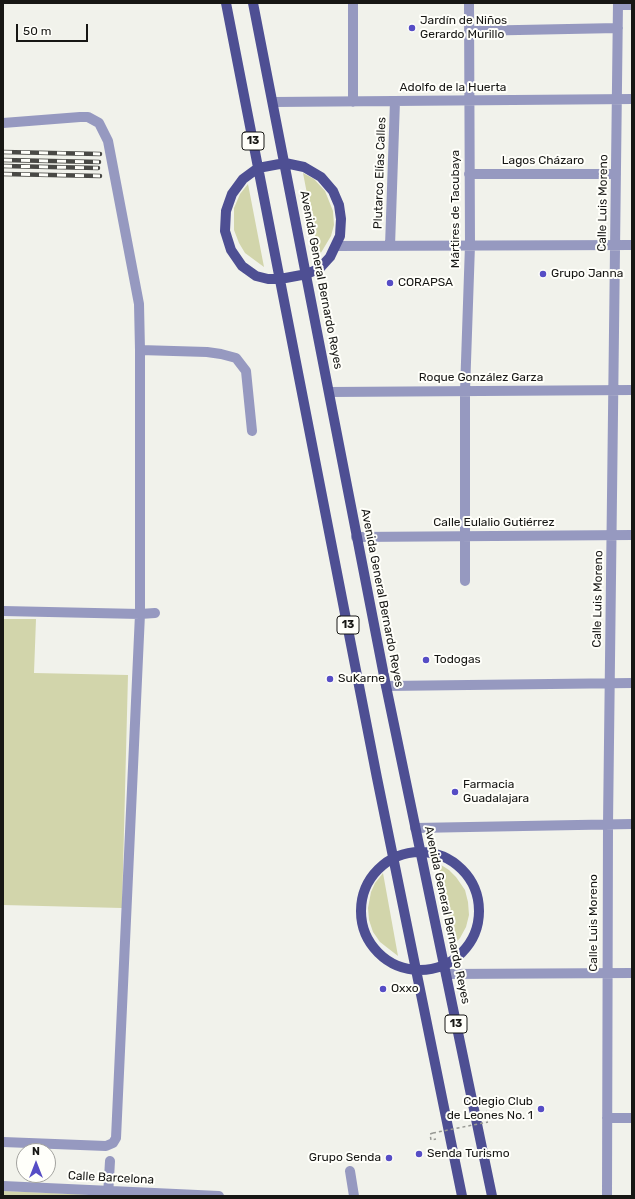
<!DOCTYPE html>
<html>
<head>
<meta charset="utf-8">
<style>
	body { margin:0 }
	#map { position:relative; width:635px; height:1199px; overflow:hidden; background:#f1f2eb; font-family:Rubik,sans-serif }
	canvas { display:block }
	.frame { position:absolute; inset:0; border:4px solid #171714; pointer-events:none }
	.north { position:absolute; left:16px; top:1143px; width:40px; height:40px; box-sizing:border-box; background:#fffffa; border:1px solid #a2a29e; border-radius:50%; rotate:0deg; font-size:11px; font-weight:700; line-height:16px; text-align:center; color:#171714 }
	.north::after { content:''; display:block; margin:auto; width:14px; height:18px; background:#564dc5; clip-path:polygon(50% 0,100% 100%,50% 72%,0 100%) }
	.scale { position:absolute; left:16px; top:24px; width:72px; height:18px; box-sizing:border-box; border:2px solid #171714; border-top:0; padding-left:5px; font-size:12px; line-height:14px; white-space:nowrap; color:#171714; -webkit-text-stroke:3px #fffffa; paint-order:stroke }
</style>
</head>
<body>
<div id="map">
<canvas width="635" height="1199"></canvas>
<div class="frame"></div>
<div class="north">N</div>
<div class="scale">50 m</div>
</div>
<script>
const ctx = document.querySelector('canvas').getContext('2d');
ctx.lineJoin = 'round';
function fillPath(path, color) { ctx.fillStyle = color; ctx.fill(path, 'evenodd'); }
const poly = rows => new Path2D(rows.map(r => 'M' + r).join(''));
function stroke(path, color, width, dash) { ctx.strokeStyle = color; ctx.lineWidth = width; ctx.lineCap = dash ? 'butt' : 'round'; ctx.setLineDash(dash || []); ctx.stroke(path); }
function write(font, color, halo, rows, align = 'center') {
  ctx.font = font + ' Rubik,sans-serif'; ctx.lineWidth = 4; ctx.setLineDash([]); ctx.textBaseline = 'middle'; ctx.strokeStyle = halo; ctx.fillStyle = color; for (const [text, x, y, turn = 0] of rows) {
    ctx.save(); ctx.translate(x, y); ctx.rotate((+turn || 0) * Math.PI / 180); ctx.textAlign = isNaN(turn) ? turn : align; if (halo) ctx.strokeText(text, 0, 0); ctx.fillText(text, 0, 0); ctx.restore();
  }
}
const green = poly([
	[303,173,314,179,325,191,333,211,334,225,331,236,319,256],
	[248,184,264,267,245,253,239,243,234,230,234,208,240,194],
	[3,619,36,619,34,673,128,675,122,908,3,905],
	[438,863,449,870,456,877,465,890,468,902,469,915,466,927,460,938,453,946],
	[383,873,398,956,380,942,373,932,369,920,368,908,371,892,375,883],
	[3,1191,101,1195,3,1196]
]);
const path = poly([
	[486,1111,488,1122],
	[433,1133,430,1134,431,1140,436,1139]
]);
const minor = poly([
	[618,5,632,5],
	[469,31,618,28],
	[274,102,632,99],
	[353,102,353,3],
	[3,123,80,117,88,117,99,123,108,141,139,304,140,350,207,352,221,354,236,358,246,371,252,431],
	[469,174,616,174],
	[337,246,632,245],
	[390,246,395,101],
	[330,392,632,390],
	[356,537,632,535],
	[465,581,465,391,470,245,469,3],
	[3,611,140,614,155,613],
	[386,686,632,683],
	[415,828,632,824],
	[446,974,632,973],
	[607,1118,632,1118],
	[3,1142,106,1146,113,1143,116,1138,140,614,140,350],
	[350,1171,354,1196],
	[3,1186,219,1196],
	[108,1196,110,1161],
	[607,1196,608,824,618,3]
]);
const major = poly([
	[226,3,377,778,462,1196],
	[253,3,386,686,492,1196],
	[285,163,304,167,321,177,333,191,339,205,341,219,340,236,330,257,320,268,307,274,280,279,268,279,256,276,242,266,231,250,225,231,226,211,232,194,243,179,258,168,285,163],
	'361 911a59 59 0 1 1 118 0a59 59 0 1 1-118 0Z'
]);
const rail = poly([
	[3,152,100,154],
	[3,160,99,162],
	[3,166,98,168],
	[3,174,100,176]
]);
const pathBridge = poly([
	[433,1133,488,1122]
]);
const markers = [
	[412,28,4,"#564dc5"],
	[543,274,4,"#564dc5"],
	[390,283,4,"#564dc5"],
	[426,660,4,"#564dc5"],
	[330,679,4,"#564dc5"],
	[455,792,4,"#564dc5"],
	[383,989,4,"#564dc5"],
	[541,1109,4,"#564dc5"],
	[419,1154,4,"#564dc5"],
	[389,1158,4,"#564dc5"]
];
const shields = [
	[253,141,22],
	[348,625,22],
	[456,1024,22]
];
const shieldNames = [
	["13",253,141],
	["13",348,625],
	["13",456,1024]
];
const poiNames = [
	["Jardín de Niños",420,21],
	["Gerardo Murillo",420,35],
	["Grupo Janna",551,274],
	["CORAPSA",398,283],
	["Todogas",434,660],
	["SuKarne",338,679],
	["Farmacia",463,785],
	["Guadalajara",463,799],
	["Oxxo",391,989],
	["Colegio Club",533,1102,"right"],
	["de Leones No. 1",533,1116,"right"],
	["Senda Turismo",427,1154],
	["Grupo Senda",381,1158,"right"]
];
const streetNames = [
	["Adolfo de la Huerta",453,88],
	["Lagos Cházaro",543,161],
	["Plutarco Elías Calles",380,173,-88],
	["Calle Luis Moreno",603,203,-89],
	["Mártires de Tacubaya",456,209,-90],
	["Avenida General Bernardo Reyes",321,280,79],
	["Roque González Garza",481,378],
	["Calle Eulalio Gutiérrez",494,523],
	["Avenida General Bernardo Reyes",382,598,79],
	["Calle Luis Moreno",598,599,-89],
	["Avenida General Bernardo Reyes",447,915,78],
	["Calle Luis Moreno",594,923,-90],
	["Calle Barcelona",111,1178,3]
];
fillPath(green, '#d2d5ab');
stroke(path, '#979893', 1.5, [3, 3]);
stroke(minor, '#9699c0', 10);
stroke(major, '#4e4f93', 10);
stroke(rail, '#494945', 4.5);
stroke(rail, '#fffffa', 3, [9]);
stroke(pathBridge, '#979893', 1.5, [3, 3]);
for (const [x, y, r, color] of markers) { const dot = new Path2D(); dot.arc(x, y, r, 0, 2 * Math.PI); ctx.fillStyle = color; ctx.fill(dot); stroke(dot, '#fffffa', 1.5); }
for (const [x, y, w] of shields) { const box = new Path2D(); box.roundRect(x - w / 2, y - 9, w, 18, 3); ctx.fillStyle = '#fffffa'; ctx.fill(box); stroke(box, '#171714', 1); }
write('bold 11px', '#171714', null, shieldNames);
write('12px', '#171714', '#fffffa', poiNames, 'left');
write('12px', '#171714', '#fffffa', streetNames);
</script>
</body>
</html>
